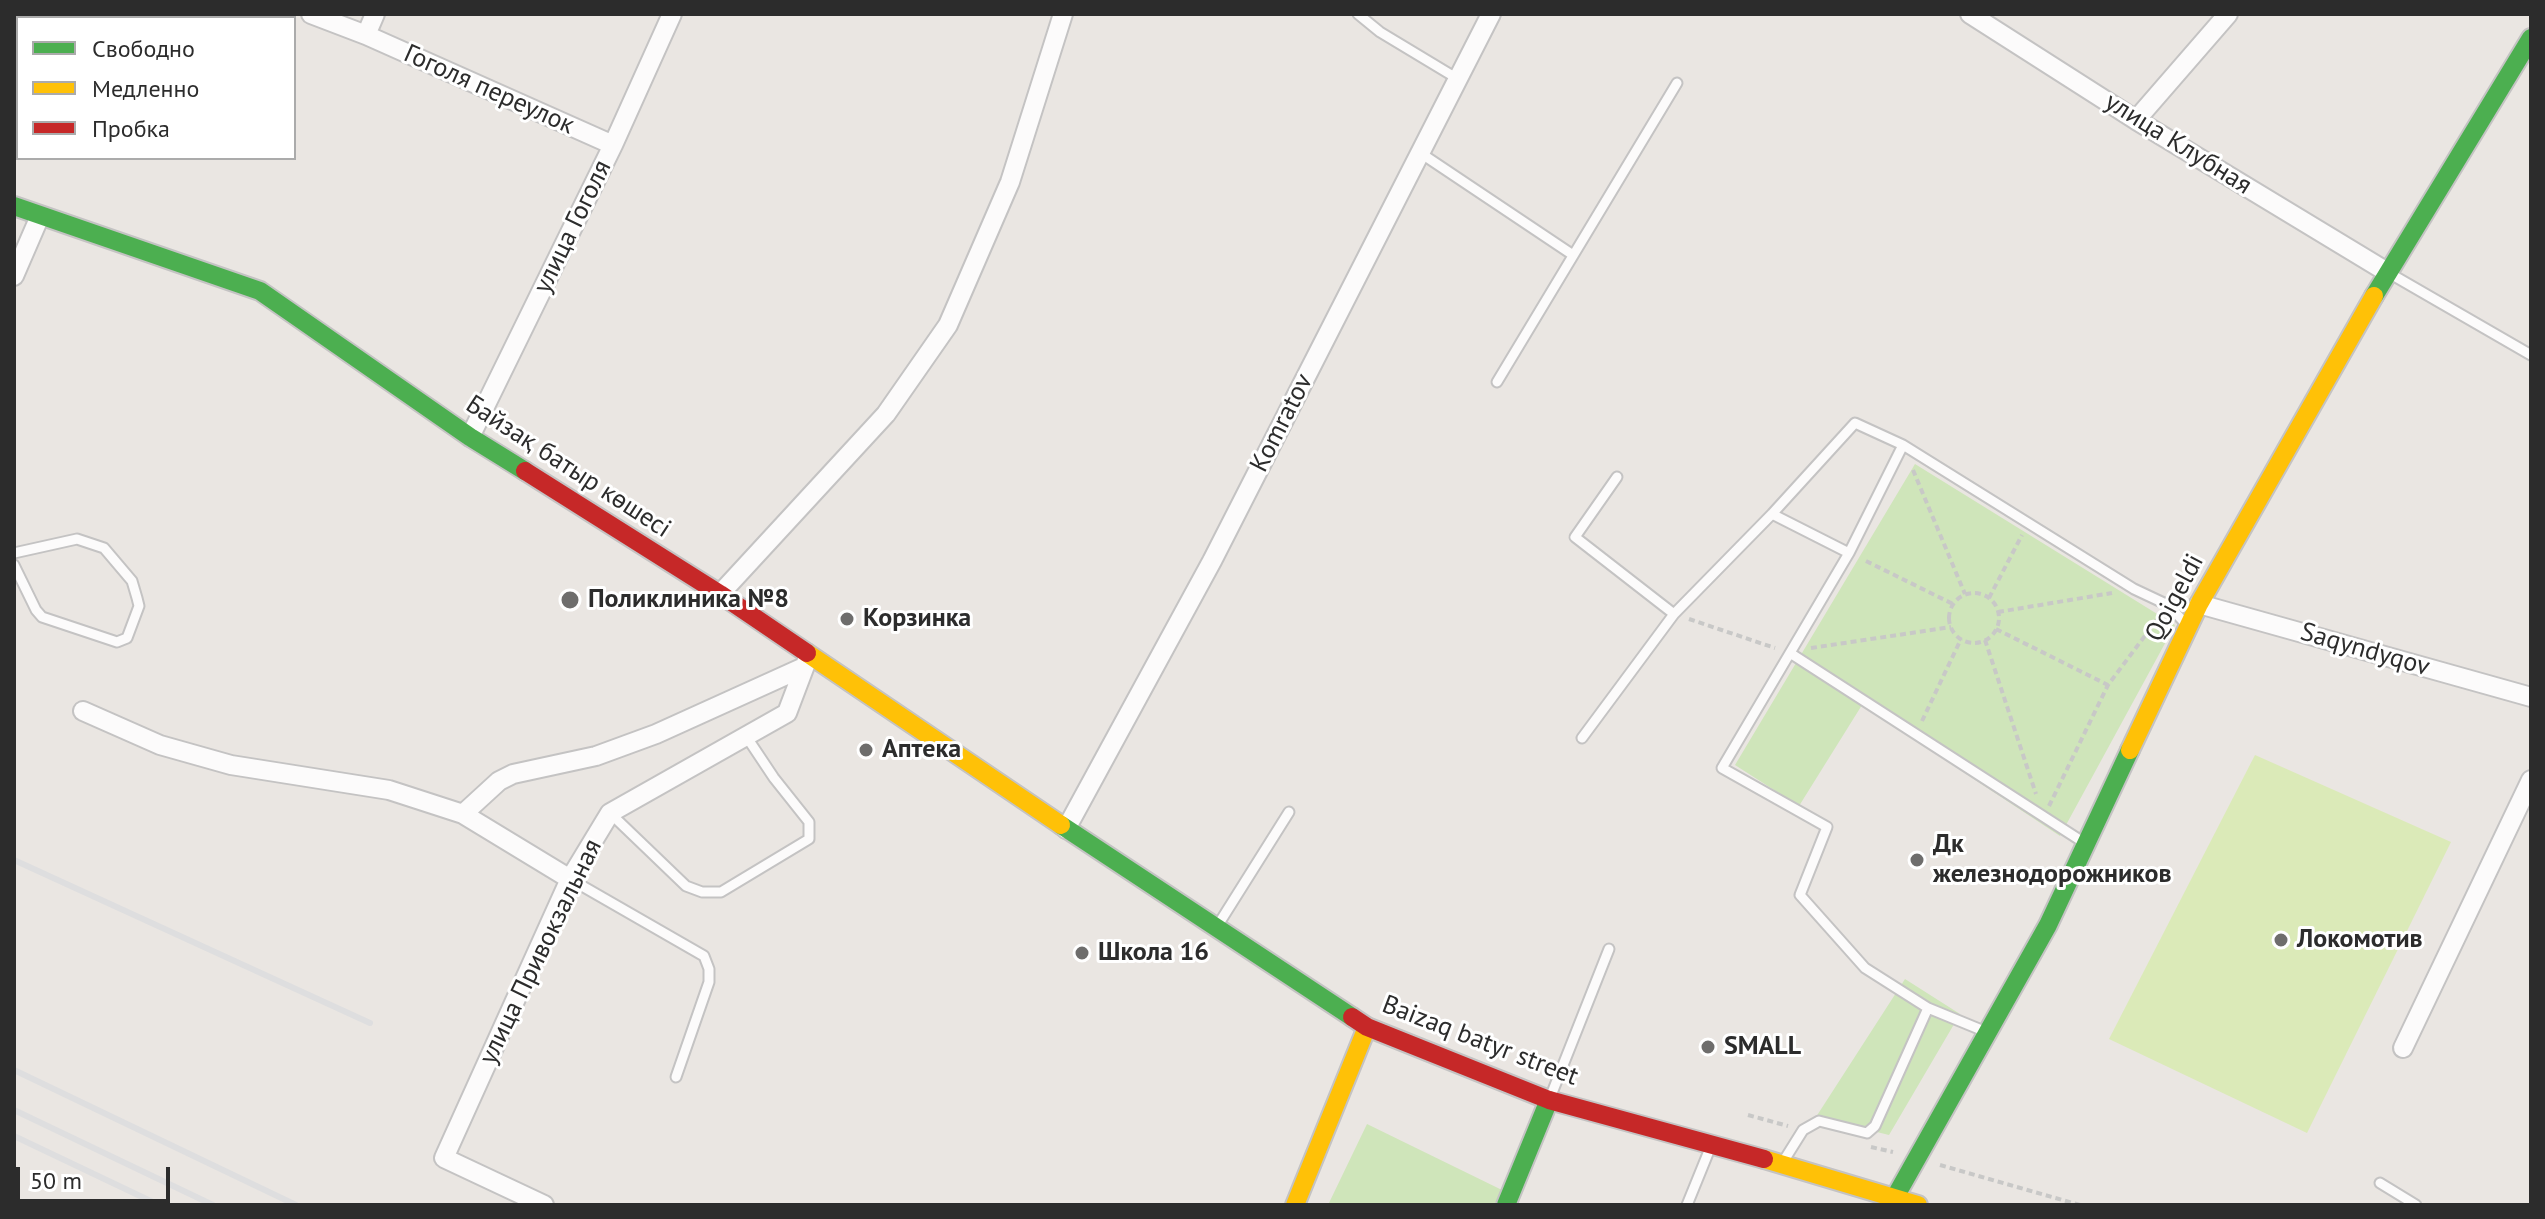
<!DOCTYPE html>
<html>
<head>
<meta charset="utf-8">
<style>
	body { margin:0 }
	#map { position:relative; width:2545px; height:1219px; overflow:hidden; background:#eae6e2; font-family:"PT Sans",sans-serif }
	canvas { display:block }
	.frame { position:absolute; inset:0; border:16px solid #2c2c2c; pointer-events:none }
	.legend { position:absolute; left:16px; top:16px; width:280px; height:144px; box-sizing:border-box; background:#fff; border:2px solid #ababab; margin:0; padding:10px 14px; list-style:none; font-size:24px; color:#2c2c2c }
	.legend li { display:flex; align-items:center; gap:16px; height:40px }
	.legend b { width:40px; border:2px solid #ababab }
	.scale { position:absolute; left:16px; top:1167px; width:154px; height:36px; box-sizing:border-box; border:4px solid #2c2c2c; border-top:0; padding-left:10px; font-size:24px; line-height:28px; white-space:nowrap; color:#2c2c2c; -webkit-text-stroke:6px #fff; paint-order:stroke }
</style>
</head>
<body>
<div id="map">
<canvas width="2545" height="1219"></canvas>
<div class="frame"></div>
<ul class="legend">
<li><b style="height:10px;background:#4caf50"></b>Свободно</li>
<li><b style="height:10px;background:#ffc107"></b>Медленно</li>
<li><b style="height:10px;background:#c62828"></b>Пробка</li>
</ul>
<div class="scale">50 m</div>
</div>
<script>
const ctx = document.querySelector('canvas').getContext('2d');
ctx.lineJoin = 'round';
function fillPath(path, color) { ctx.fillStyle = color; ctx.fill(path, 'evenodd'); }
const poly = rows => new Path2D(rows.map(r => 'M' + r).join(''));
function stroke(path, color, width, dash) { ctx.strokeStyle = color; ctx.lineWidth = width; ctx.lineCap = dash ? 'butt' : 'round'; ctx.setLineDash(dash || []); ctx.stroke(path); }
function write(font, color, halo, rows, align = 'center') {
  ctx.font = font + ' "PT Sans",sans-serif'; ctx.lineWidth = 6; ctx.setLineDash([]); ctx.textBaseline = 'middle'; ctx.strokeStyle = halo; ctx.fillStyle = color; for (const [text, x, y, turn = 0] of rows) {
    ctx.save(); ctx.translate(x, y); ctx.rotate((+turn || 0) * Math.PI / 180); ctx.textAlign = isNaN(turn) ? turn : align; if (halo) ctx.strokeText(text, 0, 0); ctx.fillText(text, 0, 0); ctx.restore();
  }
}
const green = poly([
	[1915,464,2175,625,2060,836,1862,705,1799,806,1735,765],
	[1905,979,1960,1014,1889,1135,1816,1117],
	[1367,1124,1502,1190,1494,1205,1328,1205]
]);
const pitch = poly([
	[2255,755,2451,842,2307,1133,2109,1039]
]);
const path = poly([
	[1913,470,1965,594],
	[1866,561,1953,604],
	'1949 618a25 25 0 1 1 50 0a25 25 0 1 1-50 0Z',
	[1989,598,2022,535],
	[1998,612,2112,593],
	[1689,619,1775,648],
	[1996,629,2108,685],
	[1985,640,2036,794],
	[1811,648,1951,627],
	[1922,721,1961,639],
	[2049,806,2108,685,2159,617],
	[1748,1115,1788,1126],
	[1871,1147,1893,1152],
	[1940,1165,2080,1205]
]);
const lane = poly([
	[1358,14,1380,32,1458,79],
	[1419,152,1573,255],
	[2389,273,2531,355],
	[1497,382,1677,83],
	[1617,477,1575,537,1674,614],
	[1772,514,1849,553],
	[14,553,77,539,104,548,132,581,137,598,139,606,127,638,117,642,42,617,36,610,14,565],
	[1790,653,2083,842],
	[1582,738,1674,614,1772,514,1855,423,1903,445,2134,589,2168,605,2185,623],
	[610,813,686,886,702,892,721,892,809,839,809,822,774,778,746,736],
	[570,879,704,956,709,969,709,982,676,1077],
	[1218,925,1289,812],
	[1928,1008,1984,1031],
	[1550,1098,1609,949],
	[1783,1162,1803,1130,1819,1121,1867,1133,1875,1126,1928,1008,1865,968,1800,895,1827,827,1722,768,1849,553,1903,445],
	[2380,1183,2416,1205],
	[1687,1205,1711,1146]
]);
const street = poly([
	[311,14,366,35,613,145],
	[1970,14,2136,120,2387,272],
	[366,35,375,14],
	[2136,120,2228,14],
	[14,276,40,216],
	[470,437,613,145,672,14],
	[720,594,886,414,948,325,1010,182,1063,14],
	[2199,604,2531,697],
	[83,711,160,745,231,765,389,790,463,814,570,879],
	[463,814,499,781,513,774,596,756,656,734,804,667],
	[1066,829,1212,561,1491,14],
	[2403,1048,2531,780],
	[544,1205,444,1158,570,879,610,813,787,713,809,655]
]);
const fast = poly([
	[14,206,260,291,470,437,525,471],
	[2374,296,2531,38],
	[1061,825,1352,1017],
	[1894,1199,2048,925,2130,750],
	[1506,1205,1549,1100]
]);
const slow = poly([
	[807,653,1061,825],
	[2130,750,2199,604,2374,296],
	[1764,1159,1918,1205],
	[1295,1205,1367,1027]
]);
const jam = poly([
	[525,471,720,594,807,653],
	[1352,1017,1367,1027,1549,1100,1764,1159]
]);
const rail = poly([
	[14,860,370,1023],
	[14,1070,296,1205],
	[14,1110,213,1205],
	[14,1136,159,1205]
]);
const markers = [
	[570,600,10,"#6e6d6c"],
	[847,619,8,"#6e6d6c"],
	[866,750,8,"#6e6d6c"],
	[1917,860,8,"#6e6d6c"],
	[2281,940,8,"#6e6d6c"],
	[1082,953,8,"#6e6d6c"],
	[1708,1047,8,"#6e6d6c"]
];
const streetNames = [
	["Гоголя переулок",489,90,24],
	["улица Клубная",2178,144,32],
	["улица Гоголя",573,227,-64],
	["Komratov",1282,423,-63],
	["Байзақ батыр көшесі",568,467,33],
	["Qoigeldi",2175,598,-62],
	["Saqyndyqov",2365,650,16],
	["улица Привокзальная",541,952,-64],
	["Baizaq batyr street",1480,1041,21]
];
const poiNames = [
	["Поликлиника №8",588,600],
	["Корзинка",863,619],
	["Аптека",882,750],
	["Дк",1933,845],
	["железнодорожников",1933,875],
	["Локомотив",2297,940],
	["Школа 16",1098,953],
	["SMALL",1724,1047]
];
fillPath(green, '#cfe5ba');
fillPath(pitch, '#dbeab8');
stroke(lane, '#c4c3c3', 13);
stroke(street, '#c4c3c3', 22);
stroke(fast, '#c4c3c3', 22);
stroke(slow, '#c4c3c3', 22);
stroke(jam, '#c4c3c3', 22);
stroke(path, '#c8c8c7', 4, [6, 4]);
stroke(lane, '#fcfbfb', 9);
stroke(street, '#fcfbfb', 18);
stroke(fast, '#4caf50', 18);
stroke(slow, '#ffc107', 18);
stroke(jam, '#c62828', 18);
stroke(rail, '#dededf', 6);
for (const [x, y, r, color] of markers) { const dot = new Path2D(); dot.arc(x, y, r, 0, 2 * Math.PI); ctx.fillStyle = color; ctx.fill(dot); stroke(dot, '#fff', 3); }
write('26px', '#2c2c2c', '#fff', streetNames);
write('bold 26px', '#2c2c2c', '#fff', poiNames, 'left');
</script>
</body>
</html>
